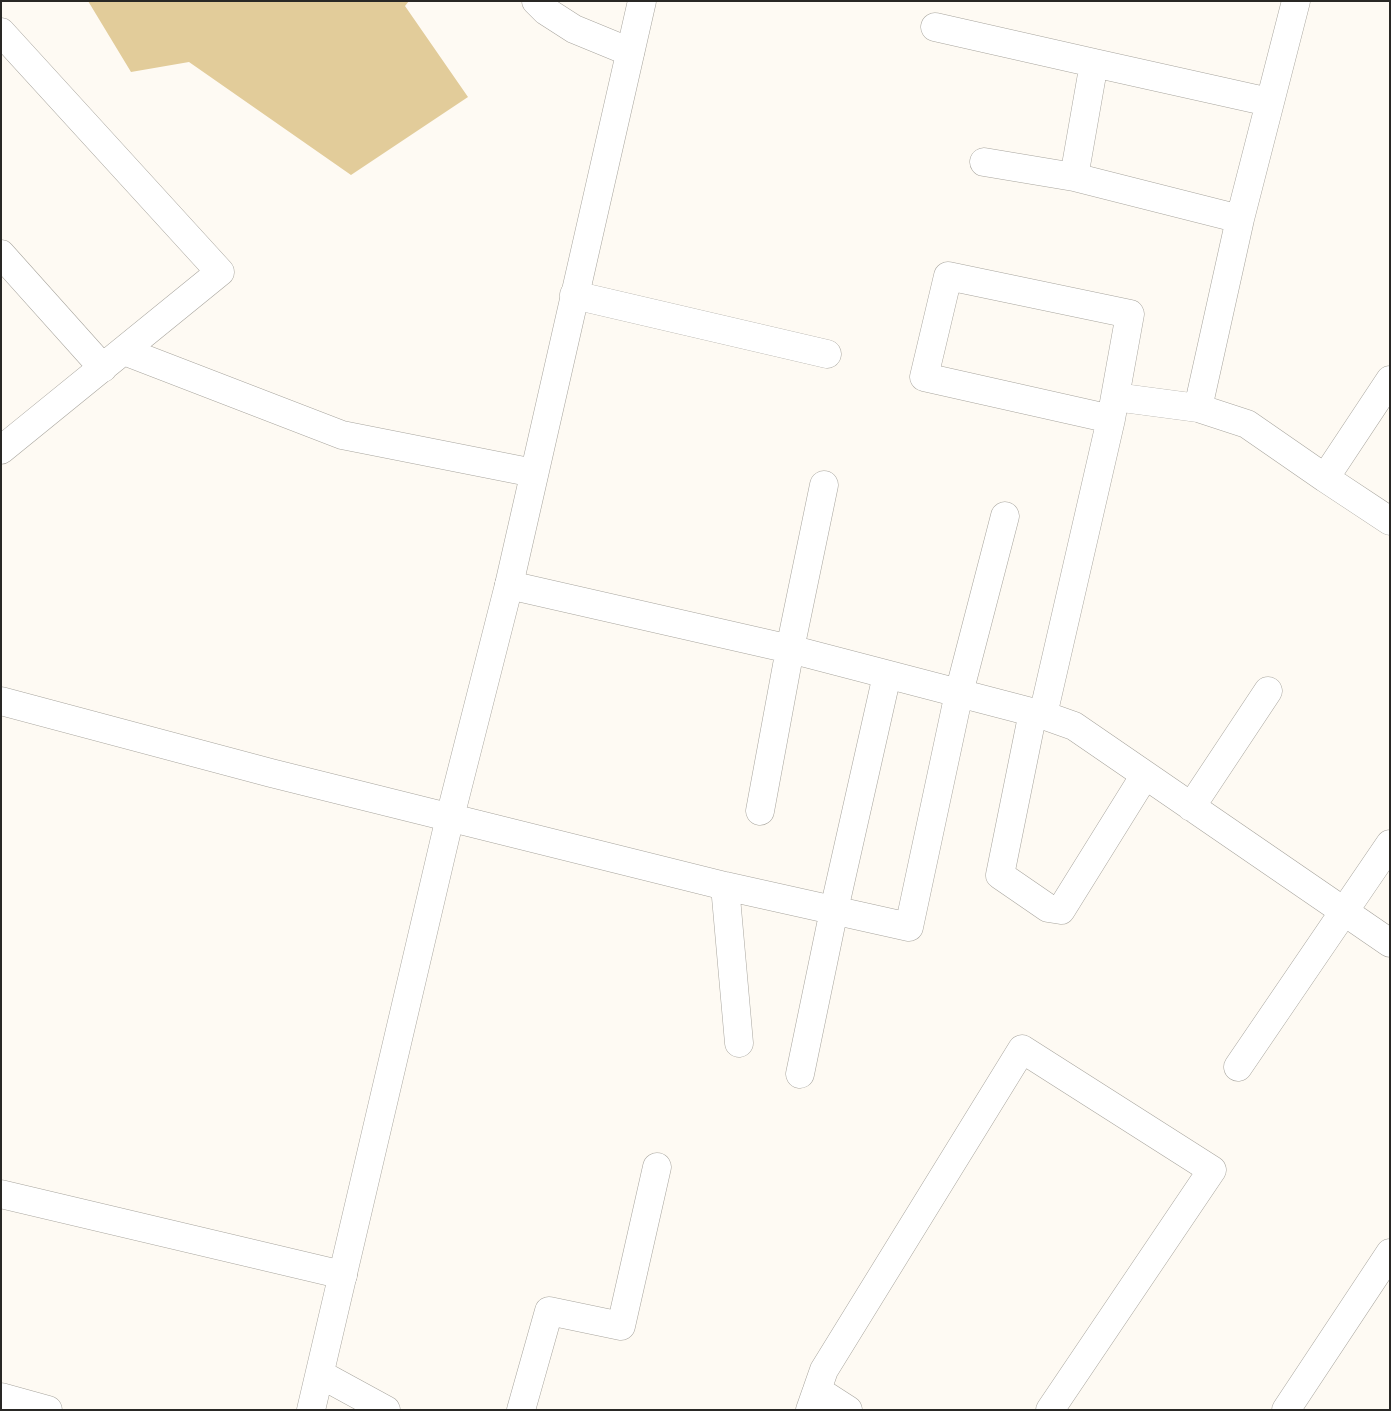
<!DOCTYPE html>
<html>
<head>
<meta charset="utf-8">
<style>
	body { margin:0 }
	#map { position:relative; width:1391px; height:1411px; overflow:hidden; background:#fefaf3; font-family:Poppins,sans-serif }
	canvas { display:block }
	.frame { position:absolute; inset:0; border:2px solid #292825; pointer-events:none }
</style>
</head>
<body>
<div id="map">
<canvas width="1391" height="1411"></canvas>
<div class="frame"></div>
</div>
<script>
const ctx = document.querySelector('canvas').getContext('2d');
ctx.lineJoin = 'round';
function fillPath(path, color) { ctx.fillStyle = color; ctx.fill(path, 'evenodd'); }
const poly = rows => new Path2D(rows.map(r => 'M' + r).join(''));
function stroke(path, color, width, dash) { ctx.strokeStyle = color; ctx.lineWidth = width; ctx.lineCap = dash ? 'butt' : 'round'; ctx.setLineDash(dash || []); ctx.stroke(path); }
const green = poly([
	[88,1,409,1,405,6,468,97,351,175,189,62,131,72]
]);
const minor = poly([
	[536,1,546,11,574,29,630,52],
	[1296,1,1240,219,1198,408,1247,424,1325,478],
	[935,27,1094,63],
	[1,32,220,272,1,450],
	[984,162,1074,177],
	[1240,219,1074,177,1094,63,1269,102],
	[1,254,103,368],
	[574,295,827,354],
	[124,351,342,435,534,473],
	[1390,380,1325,478,1390,521],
	[1115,397,1198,408],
	[509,585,790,649,1043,715,1074,726,1390,943],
	[1,701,271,773,725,886,909,927,959,693,1005,516],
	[1033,712,1000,875,1048,908,1061,910,1145,775],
	[1043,715,1111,419,1130,314,948,276,924,377,1111,419],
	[1191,807,1268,691],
	[760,811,790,649,824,485],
	[725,886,739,1043],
	[1238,1067,1390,844],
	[800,1074,834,910,887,675],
	[1,1194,343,1275],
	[817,1390,848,1410],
	[1,1397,48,1410],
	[521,1410,549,1311,621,1326,657,1167],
	[810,1410,824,1370,1022,1049,1212,1170,1050,1410],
	[1286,1410,1390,1253]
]);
const tertiary = poly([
	[320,1374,386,1410],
	[311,1410,450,817,509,585,642,1]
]);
fillPath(green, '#e2cc9a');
stroke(minor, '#a8a59e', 29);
stroke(tertiary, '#a8a59e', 29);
stroke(minor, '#fff', 28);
stroke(tertiary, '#fff', 28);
</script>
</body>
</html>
